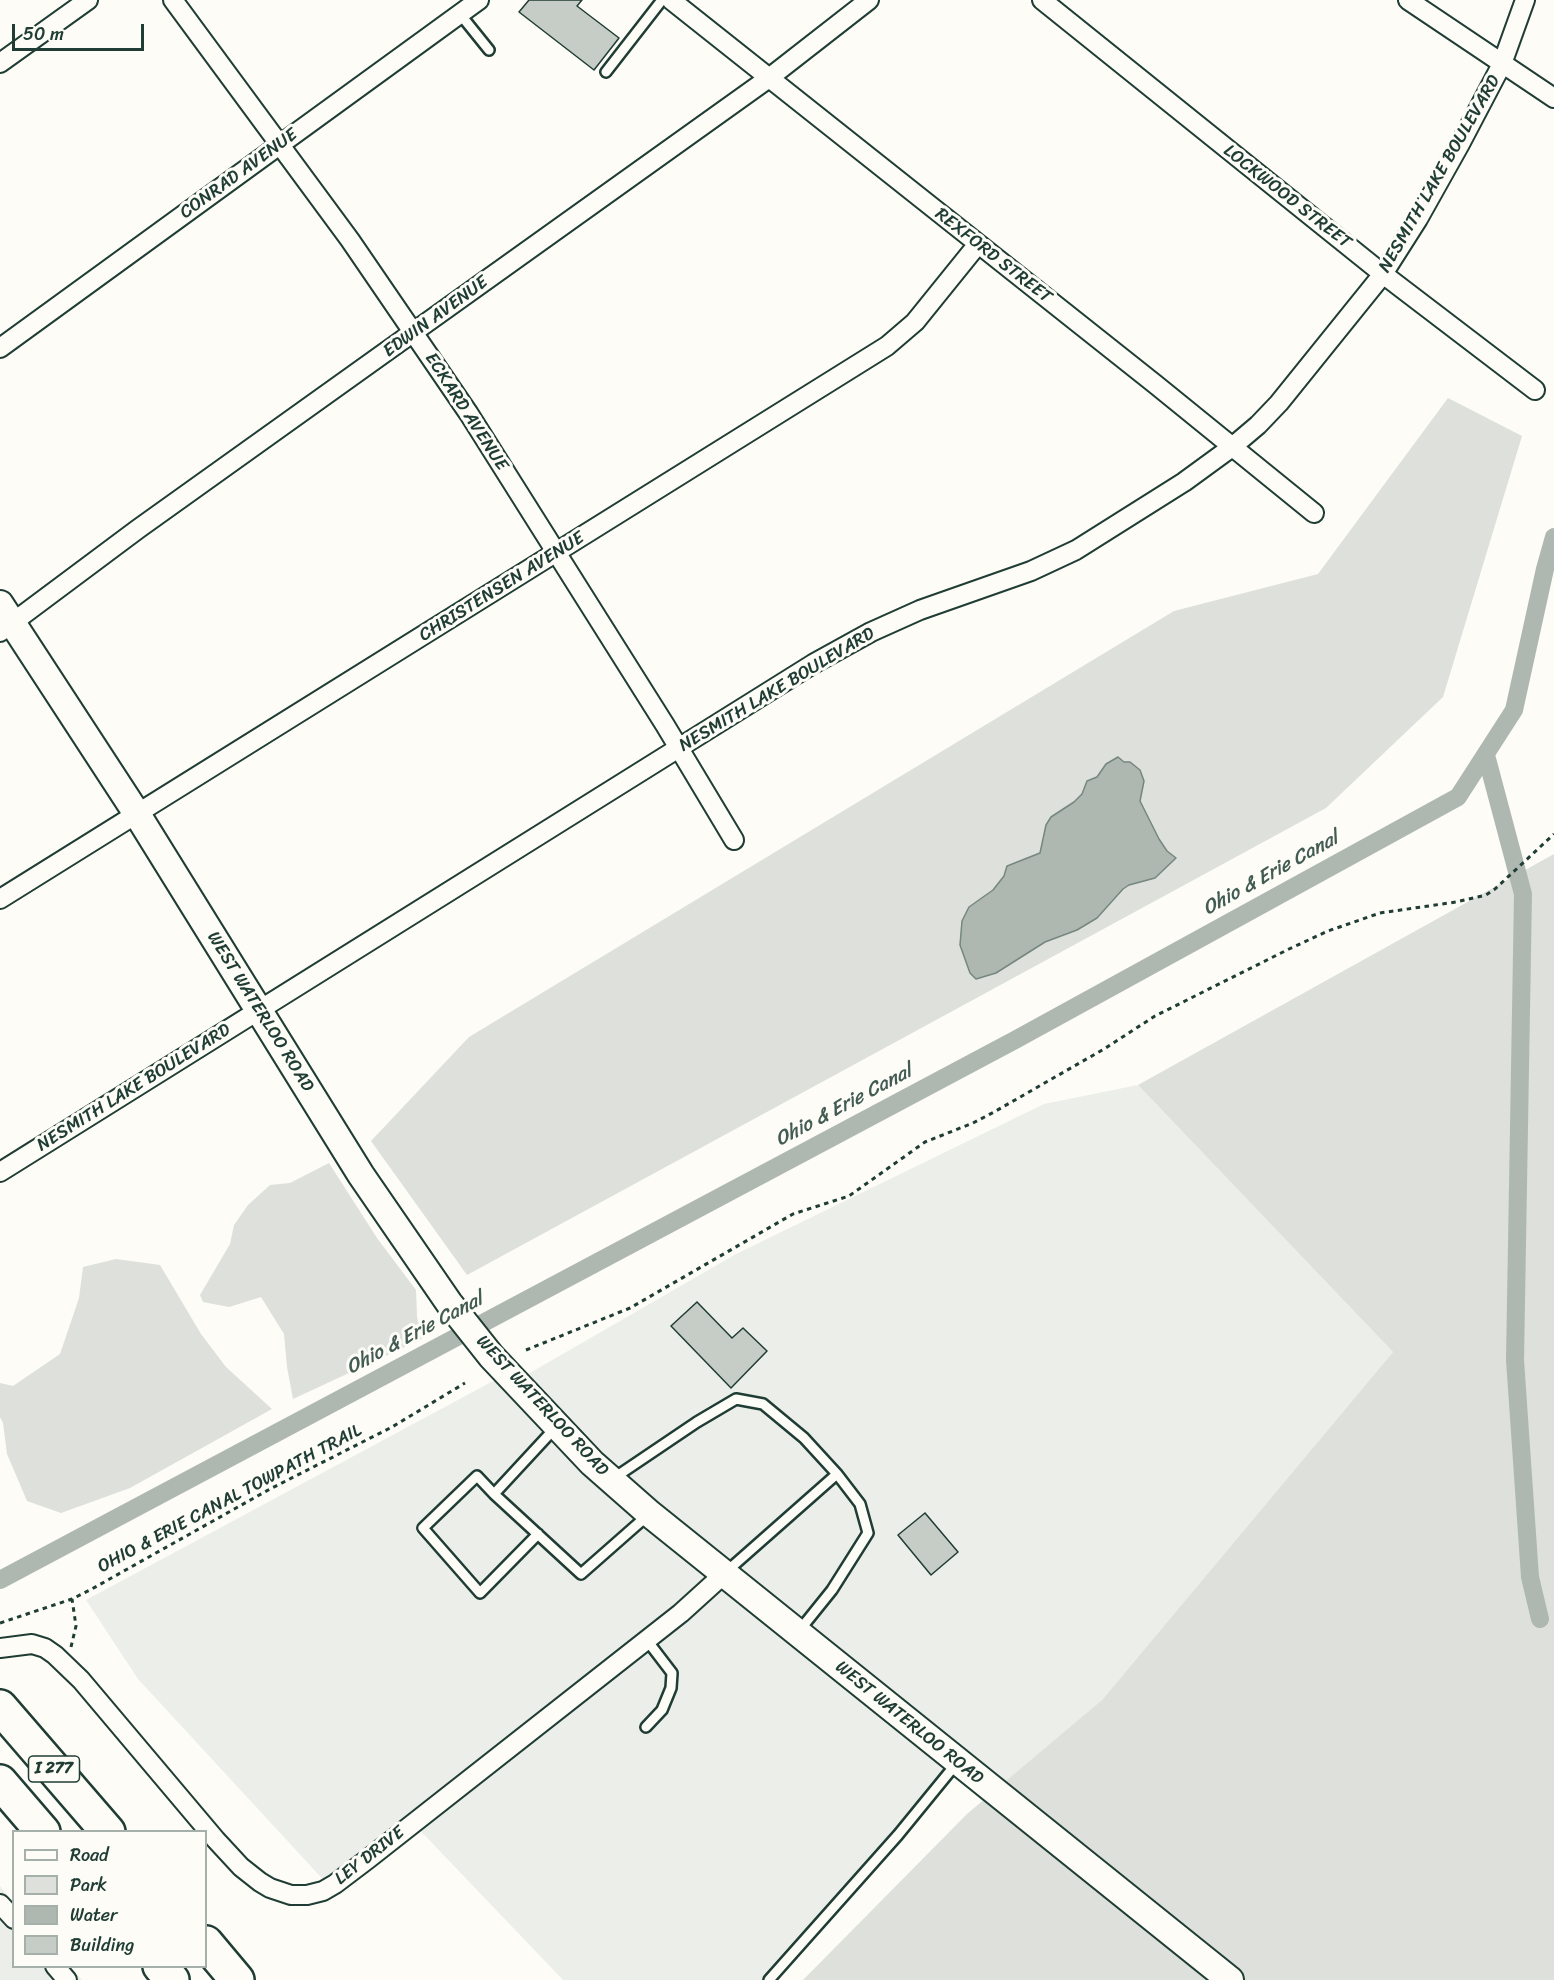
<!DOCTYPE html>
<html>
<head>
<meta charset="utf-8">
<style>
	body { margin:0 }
	#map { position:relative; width:1554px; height:1980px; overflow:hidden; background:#fdfcf7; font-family:Sriracha,sans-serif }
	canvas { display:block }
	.legend { position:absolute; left:12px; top:1830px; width:195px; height:138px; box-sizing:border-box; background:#fdfcf7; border:2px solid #a4b0a9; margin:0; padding:8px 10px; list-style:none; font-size:18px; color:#1f3d34 }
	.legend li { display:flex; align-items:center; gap:12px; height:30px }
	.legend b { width:30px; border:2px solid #a4b0a9 }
	.scale { position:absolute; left:12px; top:24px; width:132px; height:27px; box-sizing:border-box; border:3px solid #1f3d34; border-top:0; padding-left:8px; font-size:18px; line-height:21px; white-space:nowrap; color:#1f3d34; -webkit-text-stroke:4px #fdfcf7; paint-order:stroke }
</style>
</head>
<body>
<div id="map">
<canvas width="1554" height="1980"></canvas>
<ul class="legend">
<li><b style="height:8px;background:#fdfcf7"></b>Road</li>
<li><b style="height:16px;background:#dde0db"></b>Park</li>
<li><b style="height:16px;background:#aeb8b1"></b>Water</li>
<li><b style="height:16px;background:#c6cdc7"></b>Building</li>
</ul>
<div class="scale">50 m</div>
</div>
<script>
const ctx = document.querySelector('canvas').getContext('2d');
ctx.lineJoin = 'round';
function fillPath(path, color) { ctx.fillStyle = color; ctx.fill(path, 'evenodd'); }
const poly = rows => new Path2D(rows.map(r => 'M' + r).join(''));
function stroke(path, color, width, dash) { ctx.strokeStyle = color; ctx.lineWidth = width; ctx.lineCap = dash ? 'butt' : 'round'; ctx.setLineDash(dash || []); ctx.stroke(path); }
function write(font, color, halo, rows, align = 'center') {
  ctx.font = font + ' Sriracha,sans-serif'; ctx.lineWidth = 6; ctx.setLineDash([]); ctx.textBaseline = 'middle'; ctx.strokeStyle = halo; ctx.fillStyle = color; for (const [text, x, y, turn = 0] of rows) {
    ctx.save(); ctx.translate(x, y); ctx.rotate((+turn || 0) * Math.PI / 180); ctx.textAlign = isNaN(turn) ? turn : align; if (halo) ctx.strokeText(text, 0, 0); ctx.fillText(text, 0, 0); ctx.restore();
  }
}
const built = poly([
	[1138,1085,1393,1352,1102,1700,996,1792,958,1762,769,1980,563,1980,413,1823,330,1887,138,1679,86,1600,508,1373,516,1381,736,1254,1044,1104],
	[0,1886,13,1902,14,1966,70,1967,82,1980,0,1980]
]);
const green = poly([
	[1448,398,1522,436,1443,697,1326,808,467,1275,371,1141,469,1037,1174,611,1318,574],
	[1106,764,1144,781,1139,800,1159,839,1167,851,1175,858,1155,878,1129,885,1123,889,1097,918,1077,930,1045,942,996,973,969,907,993,890,1004,876,1007,865,1040,853,1046,825,1051,817,1074,802,1082,794,1087,781,1097,777],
	[1554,854,1554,1980,803,1980,967,1814,1102,1700,1393,1352,1138,1085],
	[329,1163,377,1238,416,1290,417,1317,422,1339,293,1399,287,1367,284,1334,261,1297,229,1307,203,1302,200,1295,230,1244,234,1225,248,1205,270,1185,290,1183],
	[116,1259,160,1265,201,1334,226,1367,272,1409,130,1488,61,1513,27,1501,7,1454,3,1423,0,1417,0,1383,13,1386,60,1354,79,1298,83,1267]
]);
const water = poly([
	[1118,757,1124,762,1130,762,1140,770,1144,781,1140,801,1159,839,1167,851,1176,858,1155,878,1129,885,1123,889,1097,918,1077,930,1045,942,996,973,976,979,970,973,960,945,962,921,969,907,993,890,1004,876,1007,866,1040,853,1046,825,1051,817,1074,802,1082,794,1087,781,1097,777,1106,764,1118,757]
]);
const canal = poly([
	[1486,755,1523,894,1515,1360,1530,1577,1540,1619],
	[0,1580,1015,1040,1458,797,1514,710,1545,569,1554,537]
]);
const building = poly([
	[529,0,582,0,577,6,619,38,594,70,519,12,529,0],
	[697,1302,732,1338,743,1328,767,1351,731,1388,671,1326,697,1302],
	[925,1513,958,1552,931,1575,898,1535,925,1513]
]);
const path = poly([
	[526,1350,630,1308,793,1214,849,1196,925,1142,973,1123,994,1112,1104,1049,1155,1016,1289,949,1328,931,1380,913,1456,902,1486,895,1495,889,1554,834],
	[0,1623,72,1599,90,1590,270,1489,392,1427,465,1383],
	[71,1647,76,1626,72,1599]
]);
const lane = poly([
	[460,14,489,50],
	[606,72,662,0],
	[556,1427,494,1494,581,1574,648,1515],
	[614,1478,697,1422,736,1399,763,1404,804,1438,837,1474,860,1504,868,1533,832,1590,799,1631],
	[494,1494,477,1476,423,1528,480,1593,538,1534],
	[726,1572,837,1474],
	[646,1727,662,1710,671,1688,672,1673,646,1639],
	[769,1980,898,1835,956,1764]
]);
const street = poly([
	[173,0,350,240,469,414,665,725,734,840],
	[671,0,1155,384,1314,513],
	[1042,0,1383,274,1535,390],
	[1408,0,1554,98],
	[0,63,88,0],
	[0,348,479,0],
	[0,632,138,529,769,78,869,0],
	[0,899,887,346,915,322,978,244],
	[0,1172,813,664,871,632,920,610,1031,571,1076,550,1184,482,1232,447,1258,425,1279,403,1383,274,1418,219,1460,144,1502,64,1525,0],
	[0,1648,32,1644,45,1648,55,1655,81,1680,216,1840,241,1867,260,1882,270,1888,291,1895,307,1895,323,1891,335,1884,368,1859,681,1613,724,1574],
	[0,1904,14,1919],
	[55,1966,67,1980]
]);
const secondary = poly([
	[0,604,137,814,361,1175,449,1303,491,1356,592,1463,650,1514,1230,1980]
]);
const highway = poly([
	[0,1707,108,1832],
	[0,1782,43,1832],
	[206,1943,237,1980],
	[160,1966,172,1980]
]);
const shields = [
	[54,1769,51]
];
const shieldNames = [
	["I 277",54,1769]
];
const streetNames = [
	["CONRAD AVENUE",239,174,-36],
	["NESMITH LAKE BOULEVARD",1440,174,-60],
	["LOCKWOOD STREET",1287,197,38],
	["REXFORD STREET",993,256,38],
	["EDWIN AVENUE",436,317,-36],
	["ECKARD AVENUE",466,412,57],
	["CHRISTENSEN AVENUE",502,587,-32],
	["NESMITH LAKE BOULEVARD",777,690,-31],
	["WEST WATERLOO ROAD",260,1012,58],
	["NESMITH LAKE BOULEVARD",134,1088,-32],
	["WEST WATERLOO ROAD",542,1406,47],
	["OHIO & ERIE CANAL TOWPATH TRAIL",230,1499,-28],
	["WEST WATERLOO ROAD",909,1723,39],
	["LEY DRIVE",370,1856,-38]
];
const waterNames = [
	["Ohio & Erie Canal",1271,874,-29],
	["Ohio & Erie Canal",844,1106,-28],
	["Ohio & Erie Canal",415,1334,-28]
];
fillPath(built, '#eceee9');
fillPath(green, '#dde0db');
fillPath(water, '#aeb8b1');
stroke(water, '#75877f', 1.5);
stroke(canal, '#aeb8b1', 18);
fillPath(building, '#c6cdc7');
stroke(building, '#1f3d34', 1.5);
stroke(lane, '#1f3d34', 14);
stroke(street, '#1f3d34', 22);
stroke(secondary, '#1f3d34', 30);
stroke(highway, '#1f3d34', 38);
stroke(path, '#1f3d34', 3, [4.5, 4.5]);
stroke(lane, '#fdfcf7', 9);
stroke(street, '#fdfcf7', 18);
stroke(secondary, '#fdfcf7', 26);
stroke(highway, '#fdfcf7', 33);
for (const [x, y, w] of shields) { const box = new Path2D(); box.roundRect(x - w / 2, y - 13, w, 26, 4.5); ctx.fillStyle = '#fdfcf7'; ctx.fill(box); stroke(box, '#1f3d34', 1.5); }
write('bold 16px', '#1f3d34', null, shieldNames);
write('18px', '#1f3d34', '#fdfcf7', streetNames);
write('italic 20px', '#435c53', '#fdfcf7', waterNames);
</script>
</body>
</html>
